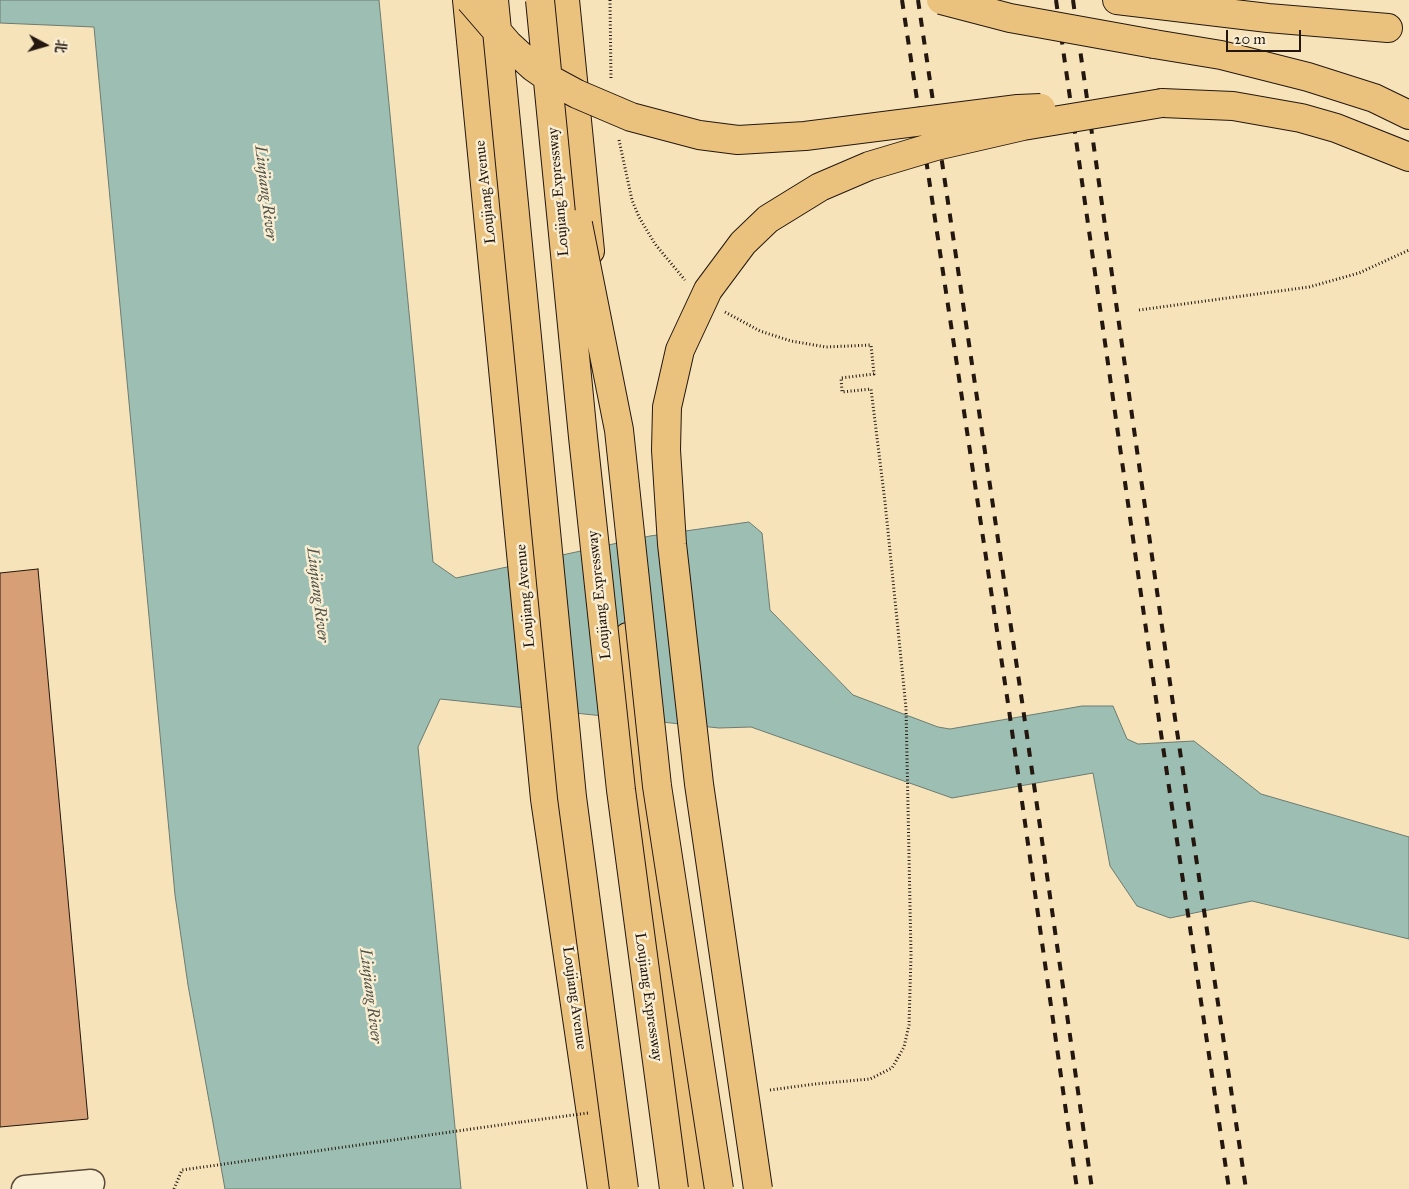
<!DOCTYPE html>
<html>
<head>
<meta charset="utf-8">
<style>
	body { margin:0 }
	#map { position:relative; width:1409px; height:1189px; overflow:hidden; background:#f6e3ba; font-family:"IM FELL Great Primer","Noto Serif SC",serif }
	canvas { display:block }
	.north { position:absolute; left:20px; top:20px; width:50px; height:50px; -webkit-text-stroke:4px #f9edd2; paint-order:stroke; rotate:96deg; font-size:14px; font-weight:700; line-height:20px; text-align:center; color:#23170f }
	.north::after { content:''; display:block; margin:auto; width:18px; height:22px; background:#23170f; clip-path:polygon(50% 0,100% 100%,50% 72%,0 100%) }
	.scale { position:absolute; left:1226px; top:30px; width:75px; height:22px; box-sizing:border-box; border:2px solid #23170f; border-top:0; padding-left:6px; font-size:15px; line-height:18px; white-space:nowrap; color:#23170f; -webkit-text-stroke:4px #f9edd2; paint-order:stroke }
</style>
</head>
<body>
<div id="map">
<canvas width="1409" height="1189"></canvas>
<div class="north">北</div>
<div class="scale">20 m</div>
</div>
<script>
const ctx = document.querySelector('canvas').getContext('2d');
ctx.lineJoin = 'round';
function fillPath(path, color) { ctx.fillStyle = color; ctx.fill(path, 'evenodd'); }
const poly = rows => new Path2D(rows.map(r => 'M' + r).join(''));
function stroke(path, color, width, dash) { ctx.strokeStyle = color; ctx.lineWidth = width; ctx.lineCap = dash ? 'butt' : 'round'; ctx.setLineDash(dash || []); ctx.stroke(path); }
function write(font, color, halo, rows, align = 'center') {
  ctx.font = font + ' "IM FELL Great Primer",serif'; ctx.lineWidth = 5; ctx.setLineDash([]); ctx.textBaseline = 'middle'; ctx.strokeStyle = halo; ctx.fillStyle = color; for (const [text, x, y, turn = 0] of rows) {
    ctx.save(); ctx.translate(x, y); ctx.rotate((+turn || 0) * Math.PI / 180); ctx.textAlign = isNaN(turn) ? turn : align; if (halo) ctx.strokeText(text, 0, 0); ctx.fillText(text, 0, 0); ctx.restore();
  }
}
const water = poly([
	[0,0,379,0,433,562,456,578,650,536,749,522,762,533,770,610,853,695,938,727,950,729,1082,706,1113,706,1127,739,1138,744,1194,741,1261,794,1409,837,1409,939,1252,901,1170,918,1137,906,1110,866,1093,773,952,798,751,727,719,728,440,699,418,747,461,1189,225,1189,188,985,175,895,94,27,0,23,0,0]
]);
const building = poly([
	[38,569,88,1119,0,1127,0,573,38,569]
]);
const path = poly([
	[610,0,611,79],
	[619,140,632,200,639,217,655,244,685,280],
	[1139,310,1309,287,1359,273,1409,250],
	[725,312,760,331,791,341,826,347,871,345,874,374,841,378,842,392,871,389,885,502,906,708,911,955,909,1025,904,1047,892,1068,870,1079,815,1084],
	[174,1189,182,1170,521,1122]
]);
const minor = poly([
	[25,1189,91,1183,89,1189]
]);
const major = poly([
	[467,0,545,799,602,1189],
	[565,0,590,251],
	[1117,0,1268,18,1388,28],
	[628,637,642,789,695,1189]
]);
const highway = poly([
	[1154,44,1221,55,1308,77,1374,98,1409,115],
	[1162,103,1233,106,1301,118,1336,128,1409,157]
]);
const rail = poly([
	[902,0,1009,710,1077,1189],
	[918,0,1023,708,1092,1189],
	[1056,0,1159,720,1229,1189],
	[1073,0,1175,718,1246,1189]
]);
const pathBridge = poly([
	[770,1090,815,1084],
	[521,1122,588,1113]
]);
const majorBridge = poly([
	[941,0,1010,18,1154,44]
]);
const highwayBridge = poly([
	[470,0,508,44,533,67,553,81,577,94,631,117,699,135,738,140,805,136,1018,109,1041,108],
	[494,0,572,797,624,1189],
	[540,0,583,437,621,790,674,1189],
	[578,224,619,430,657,786,719,1189],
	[758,1189,699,784,672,544,666,450,667,407,680,350,708,290,743,243,768,219,820,187,869,166,936,146,1023,126,1162,103]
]);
const streetNames = [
	["Loujiang Avenue",486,192,-96],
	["Loujiang Expressway",559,192,-95],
	["Loujiang Expressway",600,595,-96],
	["Loujiang Avenue",526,596,-95],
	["Loujiang Expressway",648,997,82],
	["Loujiang Avenue",574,998,82]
];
const waterNames = [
	["Liujiang River",265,193,83],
	["Liujiang River",317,595,83],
	["Liujiang River",370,996,83]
];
fillPath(water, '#9dbeb2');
stroke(water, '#6c7b71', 1);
fillPath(building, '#d79f75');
stroke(building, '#23170f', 1);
stroke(minor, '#584a3a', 29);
stroke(major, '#23170f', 30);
stroke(highway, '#23170f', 30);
stroke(path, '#23170f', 3, [1, 2.5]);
stroke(minor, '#f9edd2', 26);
stroke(major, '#ebc27d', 28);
stroke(highway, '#ebc27d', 28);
stroke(rail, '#23170f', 4, [9, 9]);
stroke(majorBridge, '#23170f', 30, []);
stroke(highwayBridge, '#23170f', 30, []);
stroke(pathBridge, '#23170f', 3, [1, 2.5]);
stroke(majorBridge, '#ebc27d', 28);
stroke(highwayBridge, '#ebc27d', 28);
write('15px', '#23170f', '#f9edd2', streetNames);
write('italic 16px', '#4e5148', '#f9edd2', waterNames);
</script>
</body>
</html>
